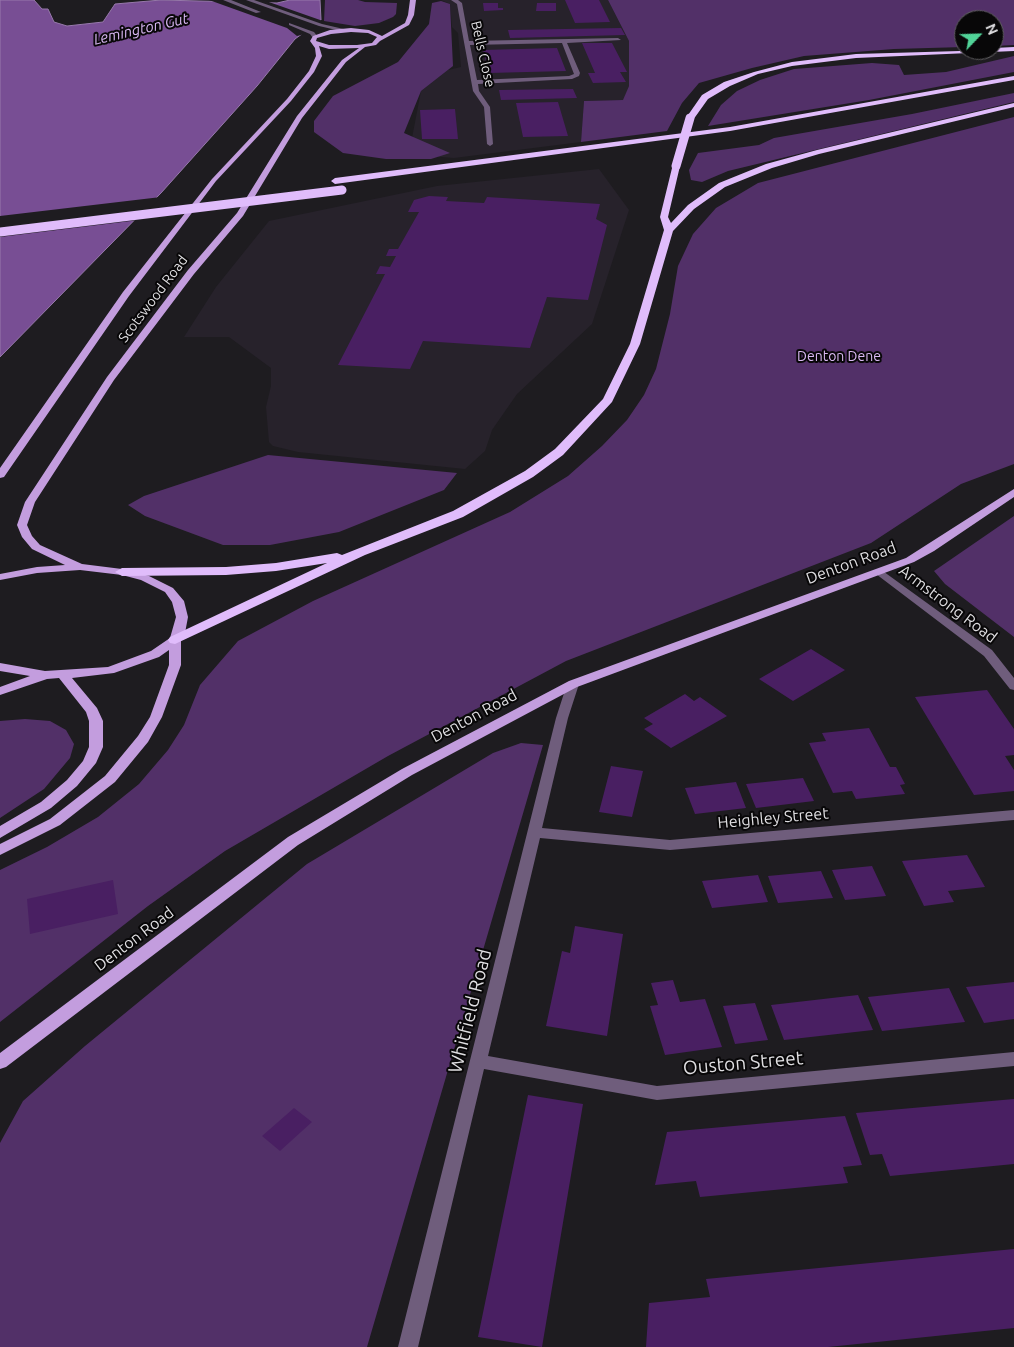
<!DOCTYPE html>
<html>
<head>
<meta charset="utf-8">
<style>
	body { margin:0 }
	#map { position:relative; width:1014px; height:1347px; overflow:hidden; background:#1e1c20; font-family:Ubuntu,sans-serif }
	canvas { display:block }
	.north { position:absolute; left:954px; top:10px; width:50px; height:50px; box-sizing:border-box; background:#080708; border:1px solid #5e5d5f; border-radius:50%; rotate:66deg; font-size:14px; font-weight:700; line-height:20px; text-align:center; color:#dfdee1 }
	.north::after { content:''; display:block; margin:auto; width:18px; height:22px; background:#51d398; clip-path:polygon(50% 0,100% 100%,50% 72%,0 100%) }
</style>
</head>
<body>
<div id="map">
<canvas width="1014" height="1347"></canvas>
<div class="north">N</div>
</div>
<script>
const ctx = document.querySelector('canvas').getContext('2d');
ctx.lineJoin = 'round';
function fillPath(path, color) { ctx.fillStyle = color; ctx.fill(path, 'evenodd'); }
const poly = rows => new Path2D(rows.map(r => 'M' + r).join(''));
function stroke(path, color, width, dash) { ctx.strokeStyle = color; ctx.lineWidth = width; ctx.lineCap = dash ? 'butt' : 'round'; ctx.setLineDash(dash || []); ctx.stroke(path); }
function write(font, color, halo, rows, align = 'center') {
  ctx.font = font + ' Ubuntu,sans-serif'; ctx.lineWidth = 4; ctx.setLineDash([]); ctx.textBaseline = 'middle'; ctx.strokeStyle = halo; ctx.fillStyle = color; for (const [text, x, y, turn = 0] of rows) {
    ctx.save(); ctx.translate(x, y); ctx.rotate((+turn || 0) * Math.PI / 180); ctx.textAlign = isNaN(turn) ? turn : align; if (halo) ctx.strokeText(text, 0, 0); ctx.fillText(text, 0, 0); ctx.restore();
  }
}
const built = poly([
	[441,0,608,0,629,41,629,86,624,100,584,101,581,142,454,158,429,156,412,138,421,91,448,70,461,67,458,33,452,27,450,4],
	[599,169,629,210,592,324,517,394,492,430,485,451,465,469,298,452,273,446,269,442,266,407,271,386,271,368,229,337,184,337,216,287,269,221,437,186]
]);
const green = poly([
	[325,0,358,0,365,2,397,3,396,14,393,17,379,23,355,26,324,21],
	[608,0,1014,0,1014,45,994,46,994,20,964,20,964,47,894,49,804,56,752,68,699,83,682,103,667,131,581,142,584,101,623,100,629,86,629,41],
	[441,1,450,4,453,66,421,91,404,133,450,153,431,159,386,159,343,153,314,132,314,121,333,96,398,62,429,24,432,3],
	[1014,56,1014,72,869,100,708,126,721,105,737,91,760,80,794,69,872,63,899,65,904,75,946,72],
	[1014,93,1014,102,728,171,702,182,691,180,689,170,698,153,759,145,774,138,912,114],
	[1014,117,1014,464,961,484,871,543,566,661,388,756,225,851,148,906,0,1022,0,870,47,847,98,817,139,784,168,750,184,725,200,685,238,641,313,601,510,512,568,476,602,446,627,420,644,395,656,369,670,314,678,266,693,234,716,208,758,183],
	[268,455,457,473,444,490,339,532,270,545,223,545,145,516,128,505,144,496],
	[1014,516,1014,637,945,584,934,571],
	[25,719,50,721,66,730,74,744,70,758,44,789,0,818,0,721],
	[521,743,543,745,367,1347,0,1347,0,1143,23,1101,85,1046,307,864,493,753]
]);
const water = poly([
	[0,0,34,0,42,9,48,9,54,22,67,26,103,22,115,4,161,0,277,3,290,0,320,0,321,20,295,39,257,86,161,193,0,357,0,0]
]);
const pier = poly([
	[209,0,266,1,323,21,305,34,297,36,287,28],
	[161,197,139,220,0,237,0,216]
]);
const building = poly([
	[565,0,599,0,610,22,575,23],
	[483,3,498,3,498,8,503,8,503,10,484,11],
	[537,3,556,3,556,11,536,11],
	[621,28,625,35,510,38,508,30],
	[582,43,612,43,627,72,620,72,626,82,593,83,588,73,595,73],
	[557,48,566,71,489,73,483,50],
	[573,89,577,98,501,100,499,90],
	[558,102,568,136,523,137,516,103],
	[455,109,458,139,422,139,420,110],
	[429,196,448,197,446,201,484,203,487,197,600,204,596,219,607,225,588,300,547,297,530,348,423,341,410,369,338,365,385,274,376,274,380,266,390,267,396,256,386,256,389,249,398,249,419,212,408,212,414,200],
	[811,649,845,670,793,701,759,679],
	[987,690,1014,729,1014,755,1005,756,1014,770,1014,791,974,795,915,697],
	[685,694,694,701,700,697,727,716,671,748,644,729,653,724,644,718],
	[869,728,890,767,896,767,905,784,900,785,905,794,856,799,852,791,833,793,809,743,826,741,822,733],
	[611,766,643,771,632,817,599,812],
	[803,778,814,801,756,808,746,784],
	[736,782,746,808,695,814,685,788],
	[967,855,985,887,948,891,954,902,924,906,902,861],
	[872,866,886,896,845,900,832,870],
	[821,871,833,898,778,903,768,876],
	[758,875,768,902,712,908,702,881],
	[113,880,118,914,30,934,27,899],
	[575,926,623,934,607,1036,546,1026,562,951,570,953],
	[673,980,680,1002,705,999,722,1047,665,1055,650,1006,658,1005,651,983],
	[1014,982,1014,1019,984,1023,966,987],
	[949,988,965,1022,882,1031,868,997],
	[858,995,873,1030,784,1040,771,1005],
	[755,1003,768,1040,735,1044,723,1006],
	[528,1095,583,1104,542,1347,478,1337],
	[1014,1099,1014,1164,890,1176,882,1154,870,1155,856,1113],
	[294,1108,312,1122,280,1151,262,1136],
	[845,1116,862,1165,843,1167,848,1183,700,1197,696,1181,655,1185,667,1132],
	[1014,1249,1014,1328,828,1347,646,1347,649,1303,710,1297,706,1279]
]);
const minor = poly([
	[223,0,231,0,261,12,256,13,223,0],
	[246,0,254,0,322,24,348,30,345,32,319,26,246,0],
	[451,0,458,0,462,3,469,41,618,38,621,40,567,43,580,73,579,76,572,79,478,84,479,91,490,107,493,144,490,146,487,144,484,107,473,91,457,4,451,0],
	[562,43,574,74,569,76,477,80,470,45,562,43],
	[289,23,314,32,318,37,313,38,310,34,289,25,289,23],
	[880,569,992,650,1014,678,1014,690,1010,689,984,656,876,574,874,572,876,570,880,569],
	[573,680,579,684,568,718,542,828,670,840,1014,810,1014,820,670,850,540,838,488,1056,657,1086,1014,1052,1014,1066,657,1100,484,1069,418,1347,398,1347,556,718,567,684,573,680]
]);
const major = poly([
	[410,0,416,0,414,15,409,25,380,41,376,45,365,47,346,62,302,118,243,216,194,274,114,380,35,502,27,525,32,536,40,545,82,564,122,569,149,576,173,588,184,601,188,617,185,633,181,640,181,665,162,717,148,742,115,782,60,825,0,855,0,844,50,819,105,776,138,736,150,717,169,665,169,650,159,657,114,673,72,678,97,708,103,721,103,747,96,763,77,786,51,808,0,838,0,826,41,802,67,780,83,761,89,747,89,721,86,712,59,678,47,679,0,695,0,687,30,676,0,671,0,663,45,671,108,667,151,651,170,638,176,617,172,602,165,592,141,580,122,575,80,570,37,573,0,580,0,574,37,567,65,565,32,549,22,537,17,525,25,502,107,377,188,270,237,213,297,116,342,60,359,48,329,49,319,46,322,56,314,72,291,101,216,181,129,296,4,477,0,478,0,468,123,292,212,179,287,99,309,71,316,56,315,48,310,41,313,36,330,30,351,28,369,30,382,36,405,23,408,15,410,0],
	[351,32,368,33,377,37,372,43,357,45,329,45,316,41,317,38,331,34,351,32],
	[1014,489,1014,497,934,551,914,562,577,687,412,775,298,845,6,1067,0,1069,0,1053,288,837,402,769,569,681,906,558,1014,489]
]);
const highway = poly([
	[1014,47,1014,51,856,58,792,66,758,74,730,86,708,99,693,120,686,118,702,95,724,82,754,72,792,62,856,54,994,50,994,48,1014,47],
	[1014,76,1014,80,730,131,335,184,331,181,335,178,730,127,1014,76],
	[1014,103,1014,107,819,154,772,168,725,187,694,209,673,231,640,344,612,402,563,455,533,477,463,517,365,555,175,644,170,643,168,640,170,637,327,563,276,571,226,575,122,576,115,572,122,568,226,567,276,563,337,553,342,555,453,511,525,471,555,449,603,399,630,344,664,230,660,217,673,164,680,166,668,217,671,223,688,205,719,183,766,164,817,150,1014,103]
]);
const highwayBridge = poly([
	[676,166,690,118],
	[0,232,342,190]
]);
const farStreetnames = [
	["Bells Close",483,54,77],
	["Scotswood Road",153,299,-53]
];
const farParknames = [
	["Denton Dene",839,356]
];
const farWaternames = [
	["Lemington Gut",141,29,-13]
];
const streetNames = [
	["Denton Road",851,563,-20],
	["Armstrong Road",948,604,37],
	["Denton Road",474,716,-28],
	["Heighley Street",773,818,-5],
	["Denton Road",134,939,-37]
];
const nearStreetnames = [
	["Whitfield Road",470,1011,-76],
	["Ouston Street",743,1063,-5]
];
fillPath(built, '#27222b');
fillPath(green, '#523068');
fillPath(water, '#784e94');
stroke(water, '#9779ab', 1);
fillPath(pier, '#1e1c20');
fillPath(building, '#491f62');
fillPath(minor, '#6f5d7c');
fillPath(major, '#c39dde');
fillPath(highway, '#e0bcfb');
stroke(highwayBridge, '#e0bcfb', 9);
write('14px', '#dfdee1', '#080708', farStreetnames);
write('14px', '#d9b8f2', '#080708', farParknames);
write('italic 15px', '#d8b7f2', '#080708', farWaternames);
write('16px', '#dfdee1', '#080708', streetNames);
write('19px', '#dfdee1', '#080708', nearStreetnames);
</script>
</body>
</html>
